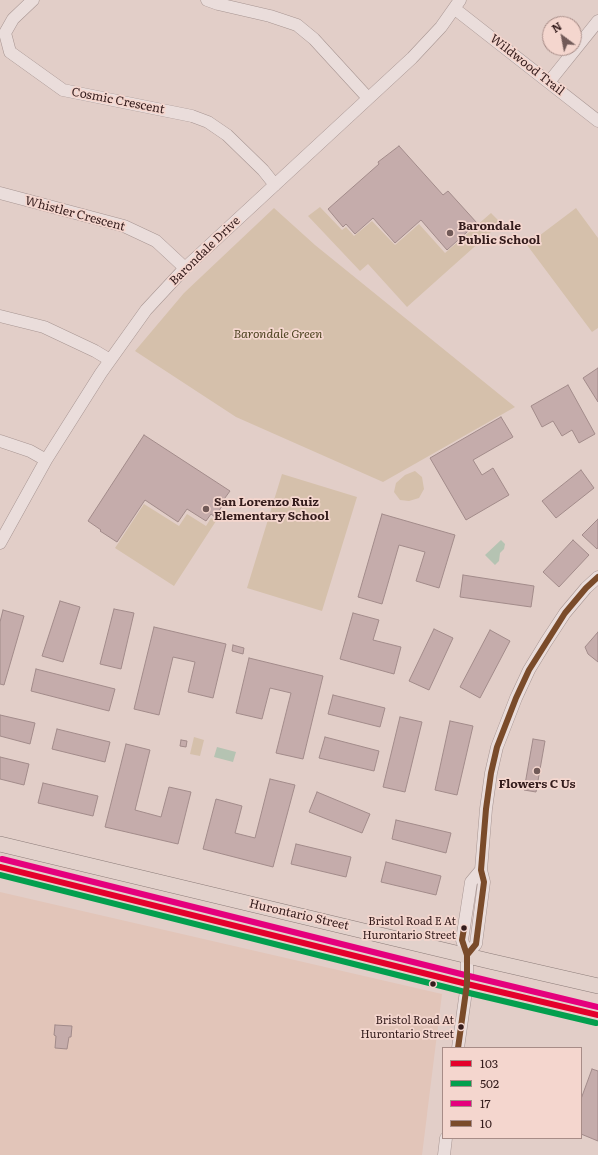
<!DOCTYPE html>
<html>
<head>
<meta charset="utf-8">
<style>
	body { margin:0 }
	#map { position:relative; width:598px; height:1155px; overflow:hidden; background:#e2cec8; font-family:Literata,serif }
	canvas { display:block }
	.legend { position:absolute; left:442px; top:1047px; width:140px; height:92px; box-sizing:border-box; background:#f4d6ce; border:1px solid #a78c87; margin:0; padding:5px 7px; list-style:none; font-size:12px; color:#341c1c }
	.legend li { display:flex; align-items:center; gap:8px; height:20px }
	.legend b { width:20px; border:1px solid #a78c87 }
	.north { position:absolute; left:542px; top:16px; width:40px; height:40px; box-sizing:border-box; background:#f4d6ce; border:1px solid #a78c87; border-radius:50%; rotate:328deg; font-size:11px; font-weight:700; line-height:16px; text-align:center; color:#341c1c }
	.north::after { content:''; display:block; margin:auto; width:14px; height:18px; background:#715a58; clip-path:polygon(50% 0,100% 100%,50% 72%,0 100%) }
</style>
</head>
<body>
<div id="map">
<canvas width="598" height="1155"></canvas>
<ul class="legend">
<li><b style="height:5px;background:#e4002b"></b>103</li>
<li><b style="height:5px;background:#039f4e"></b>502</li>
<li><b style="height:5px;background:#e5007d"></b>17</li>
<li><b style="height:5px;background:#7a4b2a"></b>10</li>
</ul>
<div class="north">N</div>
</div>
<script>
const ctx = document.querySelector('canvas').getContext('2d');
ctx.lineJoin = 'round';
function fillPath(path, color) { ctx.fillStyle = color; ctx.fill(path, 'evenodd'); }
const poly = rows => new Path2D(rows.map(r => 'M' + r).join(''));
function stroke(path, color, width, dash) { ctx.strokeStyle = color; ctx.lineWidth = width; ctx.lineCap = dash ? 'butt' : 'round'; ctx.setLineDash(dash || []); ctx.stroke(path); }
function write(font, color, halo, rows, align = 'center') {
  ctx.font = font + ' Literata,serif'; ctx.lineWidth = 3.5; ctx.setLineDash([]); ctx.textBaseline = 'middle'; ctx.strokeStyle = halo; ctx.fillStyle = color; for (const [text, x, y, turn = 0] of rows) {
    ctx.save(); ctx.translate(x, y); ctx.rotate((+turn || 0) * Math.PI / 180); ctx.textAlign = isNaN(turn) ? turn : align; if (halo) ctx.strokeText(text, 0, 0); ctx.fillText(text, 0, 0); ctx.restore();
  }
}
const farmland = poly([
	[0,892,442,994,422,1155,0,1155]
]);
const green = poly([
	[320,207,342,230,346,227,354,236,372,221,395,245,419,224,445,253,491,213,501,223,407,307,368,264,360,271,308,216],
	[274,208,315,245,515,407,383,482,236,417,135,351,184,293],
	[576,208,598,238,598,328,592,332,527,245],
	[415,471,422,477,424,489,419,498,409,501,400,500,394,492,396,483,405,475],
	[282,474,357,497,322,611,247,588],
	[144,504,179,526,187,514,206,526,211,518,216,521,174,586,115,548],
	[194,737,204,740,200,756,190,754]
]);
const water = poly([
	[501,540,505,544,504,549,500,553,499,561,495,565,485,555],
	[217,747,236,752,233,762,214,757]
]);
const building = poly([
	[399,146,443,195,448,191,477,223,447,250,421,220,395,243,373,218,355,234,346,224,343,227,328,209,379,164,378,162,399,146],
	[598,368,598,402,583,378,598,368],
	[568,385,595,434,579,443,572,430,562,436,553,421,542,427,531,406,568,385],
	[501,417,513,437,473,460,482,475,493,468,509,495,466,520,430,458,501,417],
	[144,435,230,491,222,502,224,503,215,517,211,514,206,521,187,509,178,522,145,500,117,542,100,531,101,530,88,521,144,435],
	[581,470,594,488,556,518,542,501,581,470],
	[382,514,455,535,439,588,416,581,425,552,399,545,382,604,358,597,382,514],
	[598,519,598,547,597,549,582,535,598,519],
	[573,540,589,555,559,587,543,572,573,540],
	[463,575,534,586,531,607,460,597,463,575],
	[60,601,80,607,63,662,42,656,60,601],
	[114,609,134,613,121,669,100,664,114,609],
	[3,610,24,616,4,685,0,684,0,622,3,610],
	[353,613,379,620,373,640,401,647,394,674,340,659,353,613],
	[154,627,226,644,213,698,188,692,195,662,173,657,159,715,134,709,154,627],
	[434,629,453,638,429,690,409,681,434,629],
	[490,630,510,641,480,698,460,687,490,630],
	[598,632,598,662,588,654,585,647,598,632],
	[233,645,244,648,243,654,232,651,233,645],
	[249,658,323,676,303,759,276,753,291,693,270,688,262,719,236,713,249,658],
	[36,669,115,689,109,711,31,691,36,669],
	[333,695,385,708,380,727,328,714,333,695],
	[0,715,35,723,30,744,0,736,0,715],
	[400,717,422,722,405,792,383,787,400,717],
	[450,721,473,726,457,795,435,790,450,721],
	[57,729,110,742,105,762,52,749,57,729],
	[325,737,379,751,374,771,319,758,325,737],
	[533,739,545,741,536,792,524,790,533,739],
	[181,740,187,741,186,747,180,746,181,740],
	[126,744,150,750,135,810,161,817,169,787,191,792,178,844,105,827,126,744],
	[0,757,29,764,24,785,0,779,0,757],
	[270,779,295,785,273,867,203,849,216,799,242,806,235,833,255,838,270,779],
	[43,783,98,796,93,816,38,803,43,783],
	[317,792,370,814,362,833,309,812,317,792],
	[396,820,451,833,446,853,392,839,396,820],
	[296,844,351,857,346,877,291,864,296,844],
	[386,862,441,876,436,895,381,882,386,862],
	[55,1025,72,1026,71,1037,69,1037,67,1049,55,1048,56,1036,54,1035,55,1025],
	[592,1069,598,1071,598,1141,581,1134,581,1099,592,1069]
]);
const minor = poly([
	[33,0,13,19,5,33,10,52,63,90,192,116,208,122,227,135,263,170,275,185],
	[207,0,218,4,270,16,297,25,314,39,368,98],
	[455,9,598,121],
	[549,82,598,21],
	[0,193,124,226,156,241,185,268],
	[0,316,44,327,95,351,110,360],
	[0,441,30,451,46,460],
	[0,543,46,460,101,373,146,310,185,268,412,58,441,27,460,0],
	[467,955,476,944,484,882,481,870,486,809,491,773,497,747,516,698,529,670,546,642,565,613,586,588,598,577],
	[458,1048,467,984,467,955,462,940,471,882,481,870],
	[444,1155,446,1138]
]);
const major = poly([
	[0,844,489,961,598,986],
	[0,867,467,984,598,1015]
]);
const bus1 = poly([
	[0,867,467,984,598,1015]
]);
const bus2 = poly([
	[0,875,465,992,596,1023]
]);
const bus3 = poly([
	[2,859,469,976,598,1007]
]);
const bus4 = poly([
	[467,955,476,944,484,882,481,870,486,809,491,773,497,747,516,698,529,670,565,613,586,588,598,577],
	[458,1048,467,984,467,955,462,940,464,928]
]);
const markers = [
	[450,233,4,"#715a58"],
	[206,509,4,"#715a58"],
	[537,771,4,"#715a58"],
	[464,928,3.5,"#341c1c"],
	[433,984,3.5,"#341c1c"],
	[461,1027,3.5,"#341c1c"]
];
const busNames = [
	["Bristol Road E At",456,922],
	["Hurontario Street",456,936],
	["Bristol Road At",454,1021],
	["Hurontario Street",454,1035]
];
const streetNames = [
	["Wildwood Trail",527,65,38],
	["Cosmic Crescent",118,101,11],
	["Whistler Crescent",75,214,15],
	["Barondale Drive",205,251,-44],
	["Hurontario Street",299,915,13]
];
const poiNames = [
	["Barondale",458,226],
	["Public School",458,240],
	["San Lorenzo Ruiz",214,502],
	["Elementary School",214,516],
	["Flowers C Us",537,784,"center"]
];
const parkNames = [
	["Barondale Green",278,334]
];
fillPath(farmland, '#e2c5b9');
fillPath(green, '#d5c0ab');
fillPath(water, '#b5c3b2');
fillPath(building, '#c5acab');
stroke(building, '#a28b8a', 1);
stroke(minor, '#a79592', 13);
stroke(major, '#8c7c79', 16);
stroke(minor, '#eadddb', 12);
stroke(major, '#e2d1cb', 15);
stroke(bus1, '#e4002b', 6);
stroke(bus2, '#039f4e', 6);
stroke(bus3, '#e5007d', 6);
stroke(bus4, '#7a4b2a', 6);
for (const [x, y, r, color] of markers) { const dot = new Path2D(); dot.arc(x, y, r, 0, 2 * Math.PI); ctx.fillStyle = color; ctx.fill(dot); stroke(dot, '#f4d6ce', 1.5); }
write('11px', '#341c1c', '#f4d6ce', busNames, 'right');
write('12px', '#341c1c', '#f4d6ce', streetNames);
write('bold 12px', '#341c1c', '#f4d6ce', poiNames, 'left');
write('italic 12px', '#504523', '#f4d6ce', parkNames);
</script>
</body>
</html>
